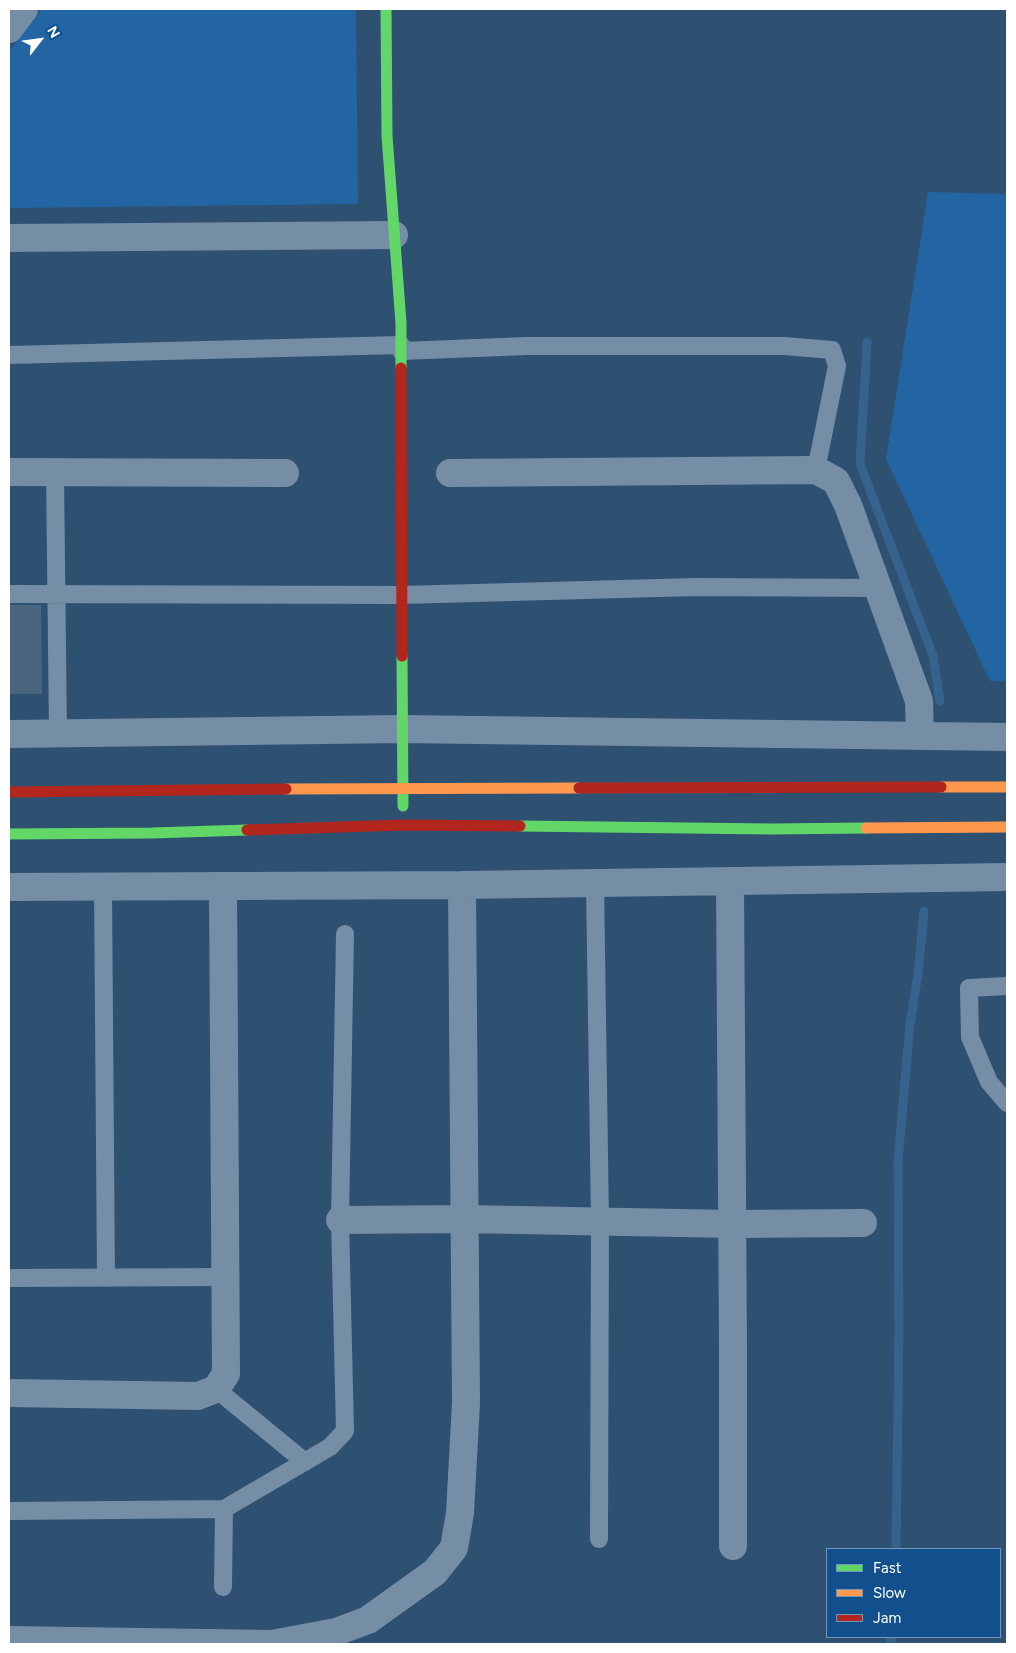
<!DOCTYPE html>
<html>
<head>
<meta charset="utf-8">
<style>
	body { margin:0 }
	#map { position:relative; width:1016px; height:1653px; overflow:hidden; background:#2e5071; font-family:Figtree,sans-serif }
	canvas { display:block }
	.frame { position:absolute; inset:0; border:10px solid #fff; pointer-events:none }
	.legend { position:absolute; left:826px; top:1548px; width:175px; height:90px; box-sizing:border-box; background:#12508d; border:1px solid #7196bb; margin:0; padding:6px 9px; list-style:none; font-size:15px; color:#fff }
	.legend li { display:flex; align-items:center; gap:10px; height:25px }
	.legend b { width:25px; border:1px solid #7196bb }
	.north { position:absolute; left:15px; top:15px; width:50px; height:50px; -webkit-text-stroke:4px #12508d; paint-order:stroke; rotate:60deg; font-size:14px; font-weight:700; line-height:20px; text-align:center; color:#fff }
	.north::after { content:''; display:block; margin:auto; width:18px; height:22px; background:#fff; clip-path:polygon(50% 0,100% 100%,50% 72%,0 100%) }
</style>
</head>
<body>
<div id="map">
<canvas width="1016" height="1653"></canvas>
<div class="frame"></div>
<ul class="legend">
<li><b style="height:6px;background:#63d668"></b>Fast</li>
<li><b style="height:6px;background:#ff974d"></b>Slow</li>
<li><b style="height:6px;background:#b3261e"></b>Jam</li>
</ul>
<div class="north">N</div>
</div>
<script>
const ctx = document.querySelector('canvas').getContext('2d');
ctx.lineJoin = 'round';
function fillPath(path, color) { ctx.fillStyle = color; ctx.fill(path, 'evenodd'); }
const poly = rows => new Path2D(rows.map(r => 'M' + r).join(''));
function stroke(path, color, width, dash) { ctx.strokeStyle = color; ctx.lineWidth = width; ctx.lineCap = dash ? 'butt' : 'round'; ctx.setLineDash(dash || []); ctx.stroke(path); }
const green = poly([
	[41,9,356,9,358,204,9,208,9,52],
	[928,192,1007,194,1007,681,990,681,886,459]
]);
const stream = poly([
	[867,342,860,464,933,656,940,701],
	[896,1549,899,1329,898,1161,910,1024,918,974,924,911],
	[891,1644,891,1637]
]);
const building = poly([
	[9,605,41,605,42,694,9,694]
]);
const lane = poly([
	[401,351,527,346,784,346,832,350,837,366,816,470],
	[9,355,401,345],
	[55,473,58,733],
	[9,594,401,595,696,587,878,588],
	[595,883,600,1221,599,1539],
	[103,887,106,1278],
	[1007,986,969,988,970,1037,989,1082,1007,1103],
	[9,1278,225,1277],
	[216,1389,305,1462],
	[9,1511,224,1509],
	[223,1587,224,1509,330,1447,345,1431,340,1220,345,934]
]);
const street = poly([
	[9,29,24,9],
	[9,238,394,235],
	[9,472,285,473],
	[450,473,816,470,836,481,848,505,919,701,920,736],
	[9,734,402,729,1007,737],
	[730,881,733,1346,733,1546],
	[9,887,462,885,1007,877],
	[340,1220,465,1219,732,1224,863,1223],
	[9,1393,198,1396,216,1389,226,1374,223,886],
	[9,1640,272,1644,336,1632,368,1620,435,1572,454,1548,460,1513,466,1403,462,885]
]);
const fast = poly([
	[386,9,387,136,401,323,401,368],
	[402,656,403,806],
	[520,826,771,829,866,828],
	[9,834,152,833,247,830]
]);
const slow = poly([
	[941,787,1007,787],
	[286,789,579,788],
	[866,828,1007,827]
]);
const jam = poly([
	[401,368,402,656],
	[579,788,941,787],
	[9,792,286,789],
	[247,830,403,825,520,826]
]);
fillPath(green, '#2365a2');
stroke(stream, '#36638e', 9);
fillPath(building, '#49657f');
stroke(lane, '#758ea5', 18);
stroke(street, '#758ea5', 28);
stroke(fast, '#63d668', 11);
stroke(slow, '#ff974d', 11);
stroke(jam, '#b3261e', 11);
</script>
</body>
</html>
